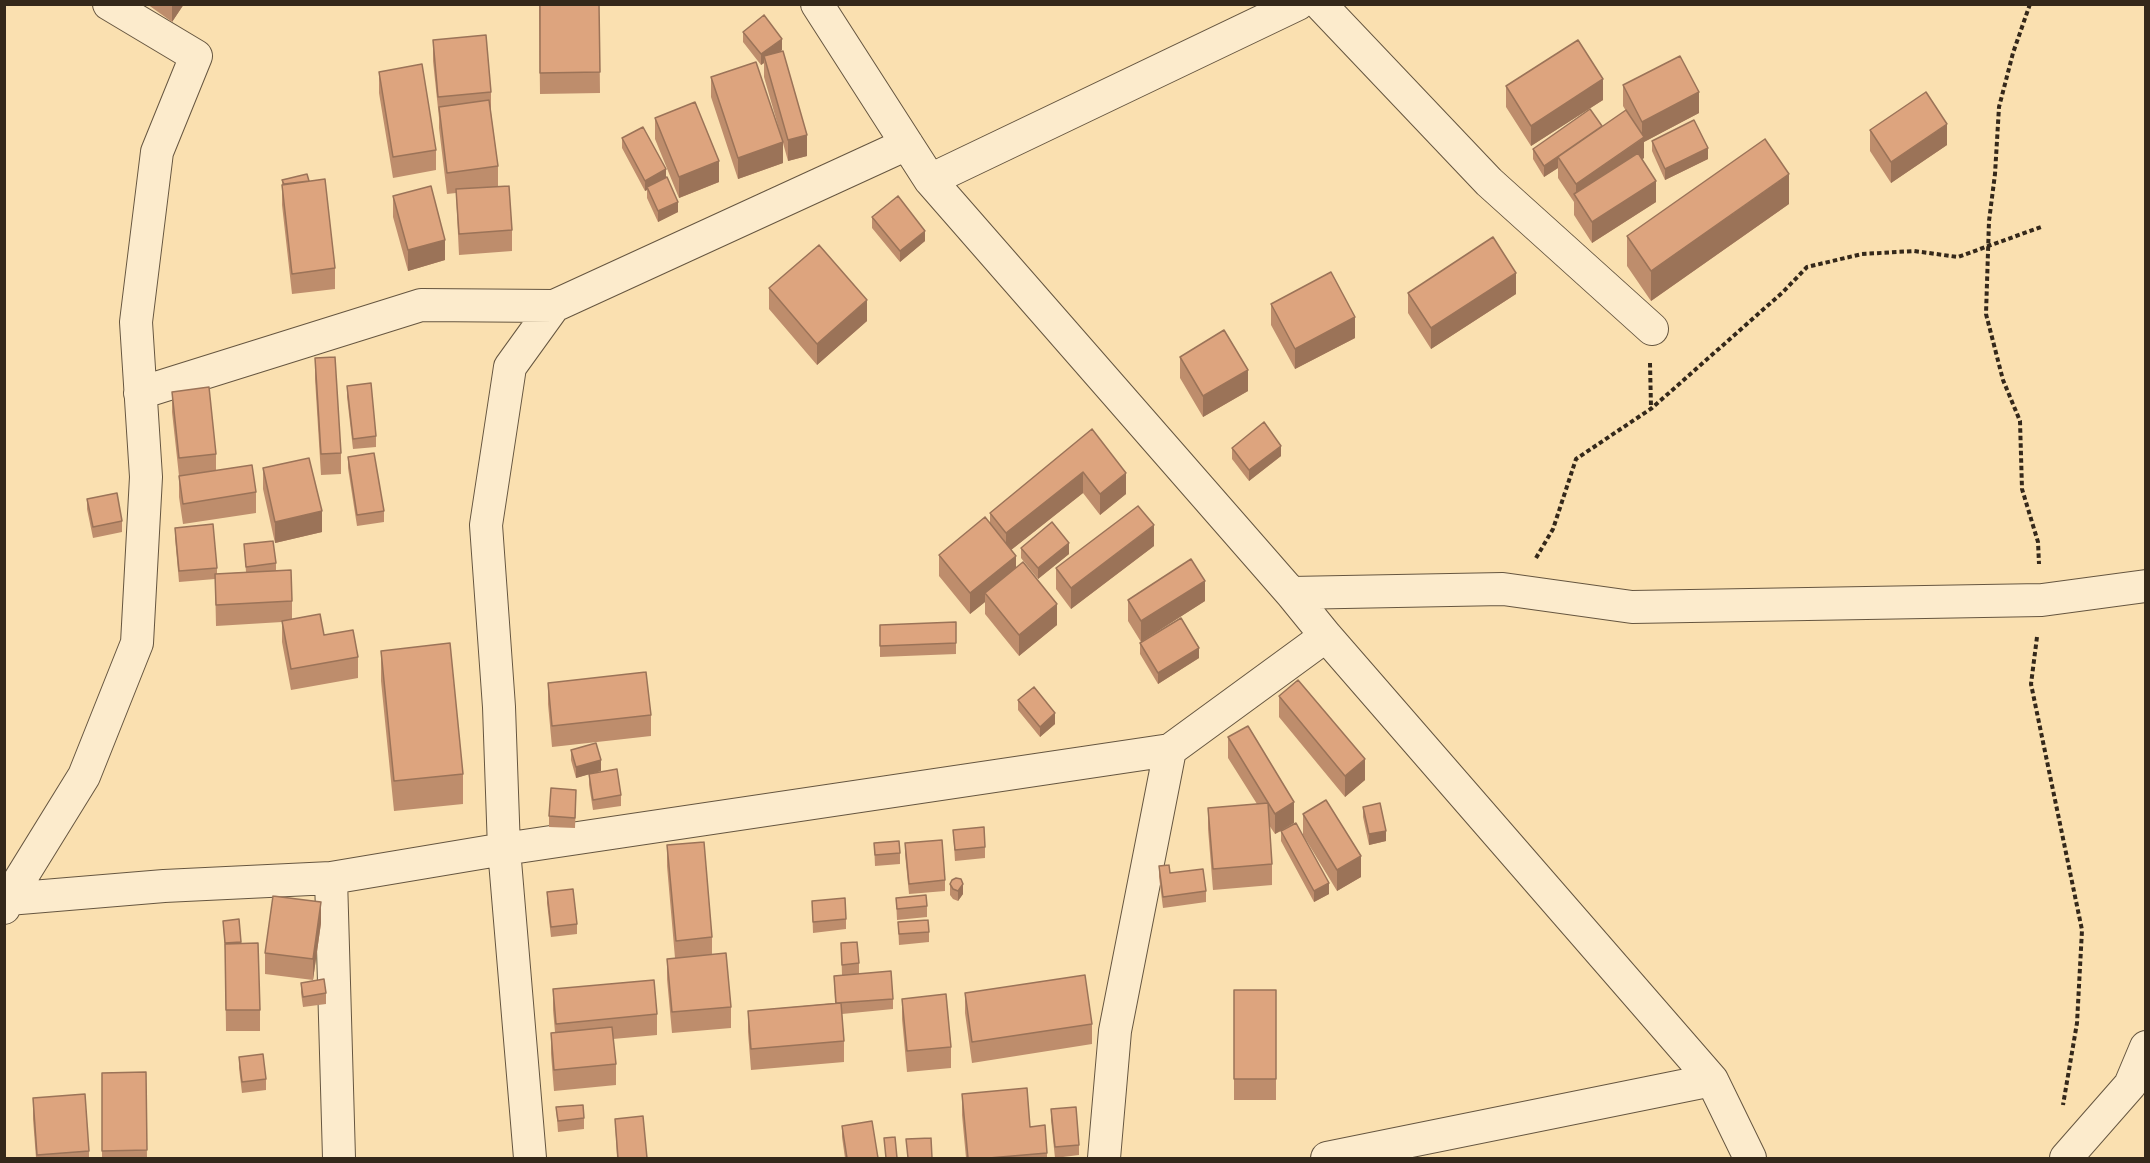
<!DOCTYPE html>
<html>
<head>
<meta charset="utf-8">
<style>
	body { margin:0 }
	#map { position:relative; width:2150px; height:1163px; overflow:hidden; background:#fae0b0; font-family:Vollkorn,serif }
	canvas { display:block }
	.frame { position:absolute; inset:0; border:6px solid #34281a; pointer-events:none }
</style>
</head>
<body>
<div id="map">
<canvas width="2150" height="1163"></canvas>
<div class="frame"></div>
</div>
<script>
const ctx = document.querySelector('canvas').getContext('2d');
ctx.lineJoin = 'round';
const poly = rows => new Path2D(rows.map(r => 'M' + r).join(''));
function stroke(path, color, width, dash) { ctx.strokeStyle = color; ctx.lineWidth = width; ctx.lineCap = dash ? 'butt' : 'round'; ctx.setLineDash(dash || []); ctx.stroke(path); }
function fillPath(path, color) { ctx.fillStyle = color; ctx.fill(path, 'evenodd'); }
const path = poly([
	[2030,4,2013,53,1999,107,1995,174,1989,221,1986,314,2003,380,2020,421,2022,489,2038,542,2039,564],
	[1650,363,1651,407],
	[1536,558,1553,529,1576,459,1652,408,1783,292,1807,267,1862,254,1914,251,1958,257,2041,227],
	[2037,637,2031,684,2082,930,2077,1023,2063,1105]
]);
const street = poly([
	[817,4,930,180,1291,593,1326,636,1712,1080,1750,1158],
	[1320,4,1489,182,1652,329],
	[930,180,1298,4],
	[140,393,421,305,554,306],
	[1291,593,1503,589,1632,607,2042,600,2146,586],
	[331,878,339,1158],
	[8,899,164,886,331,878,504,849,1170,750,1326,636],
	[4,908,8,899,84,776,137,643,146,477,136,322,157,152,196,56,109,4],
	[530,1158,504,849,499,707,486,525,510,367,554,306,907,144],
	[1104,1158,1115,1031,1170,750],
	[1327,1158,1712,1080],
	[2066,1158,2130,1085,2146,1047]
]);
const wall = poly([
	[147,4,184,4,172,22],
	[539,4,599,4,600,93,540,94],
	[743,32,782,50,778,52,807,156,788,161,783,143,783,163,738,179,711,97,711,77,781,136,764,77,764,63,761,65,743,42],
	[433,40,491,92,491,113,498,166,498,186,512,230,512,251,459,255,456,193,447,194,439,128,439,118,433,61],
	[379,72,436,150,436,170,393,178,379,93],
	[1623,85,1699,113,1644,142,1644,158,1642,159,1656,202,1592,243,1574,215,1574,202,1558,178,1558,168,1544,177,1533,159,1533,149,1602,127,1626,111,1623,106],
	[1506,86,1603,100,1531,146,1506,107],
	[655,118,719,182,679,198,655,139],
	[1870,130,1947,145,1891,183,1870,151],
	[622,138,666,178,678,212,658,222,647,198,647,190,645,191,622,148],
	[1652,141,1708,159,1665,180,1652,151],
	[282,180,335,268,335,289,292,294,282,205],
	[393,196,445,260,408,271,393,217],
	[1789,204,1651,301,1627,266,1627,236],
	[872,217,925,241,900,262,872,228],
	[769,288,867,321,817,365,769,309],
	[1408,293,1516,294,1431,349,1408,313],
	[1271,304,1355,338,1295,369,1271,325],
	[1180,357,1248,391,1203,417,1180,378],
	[315,358,341,453,341,474,321,475,315,379],
	[347,386,376,436,376,447,353,449,347,397],
	[172,392,216,454,216,470,256,492,256,513,183,524,179,497,179,476,172,412],
	[1092,429,1126,494,1100,515,1083,493,1011,550,1016,568,1057,625,1019,656,985,614,985,602,970,614,939,576,939,555,990,524,990,513],
	[1232,448,1281,456,1249,481,1232,459],
	[348,457,384,511,384,522,357,526,348,468],
	[263,468,322,532,275,543,263,489],
	[87,499,122,521,122,532,93,538,87,509],
	[175,528,217,568,217,574,246,572,244,544,276,563,276,571,292,601,292,619,324,635,358,657,358,678,291,690,282,642,282,622,216,626,215,579,179,582,175,538],
	[1154,546,1071,609,1056,589,1056,568],
	[1021,548,1069,554,1038,579,1021,558],
	[1128,600,1205,601,1141,642,1128,621],
	[880,625,956,643,956,654,880,657],
	[1140,643,1199,658,1158,684,1140,654],
	[381,651,463,774,463,804,394,811,381,681],
	[548,683,651,715,651,736,552,747,548,704],
	[1279,696,1365,780,1345,797,1279,717],
	[1018,700,1055,724,1040,737,1018,710],
	[1228,737,1294,823,1284,829,1329,894,1314,902,1281,841,1281,831,1275,834,1269,825,1272,864,1272,885,1213,890,1208,829,1208,808,1257,804,1228,758],
	[571,750,601,771,590,774,621,795,621,806,593,810,589,785,589,774,576,778,571,760],
	[576,800,575,828,549,827,549,816],
	[1363,807,1386,841,1369,845,1363,817],
	[1303,814,1361,877,1337,891,1303,835],
	[953,830,985,847,985,858,955,861],
	[874,843,900,853,900,864,875,866],
	[905,843,945,880,945,891,909,894,905,854],
	[667,845,712,937,712,954,731,1007,731,1028,672,1033,667,979,667,959,675,958,667,866],
	[1159,866,1170,873,1206,891,1206,902,1163,908,1159,877],
	[950,884,963,894,958,901,953,899,950,895],
	[547,892,577,924,577,934,551,937,547,903],
	[896,898,927,906,927,917,897,920],
	[812,901,846,919,846,929,813,933],
	[239,919,241,944,260,1010,260,1031,226,1031,225,950,223,921],
	[898,922,929,932,929,942,899,945],
	[321,923,313,980,265,974,265,953],
	[841,943,859,963,859,974,893,999,893,1009,842,1014,844,1041,844,1062,751,1070,748,1032,748,1011,835,1003,834,976,842,975],
	[301,983,326,993,326,1004,303,1007,301,993],
	[553,989,657,1014,657,1035,613,1039,616,1064,616,1085,554,1091,551,1054,551,1033,555,1032,553,1010],
	[1234,990,1276,990,1276,1100,1234,1100],
	[965,993,1092,1024,1092,1044,972,1063,965,1013],
	[902,999,951,1047,951,1068,907,1072,902,1019],
	[239,1057,266,1079,266,1090,242,1093,239,1068],
	[146,1072,147,1158,102,1158,102,1073],
	[962,1094,1030,1127,1047,1153,1047,1158,966,1158,962,1115],
	[33,1098,89,1151,89,1158,36,1158,33,1119],
	[556,1107,584,1118,584,1129,558,1132],
	[1051,1109,1079,1145,1079,1155,1055,1158,1051,1120],
	[615,1119,647,1158,617,1158],
	[842,1126,878,1158,845,1158,842,1137]
]);
const shadedWall = poly([
	[172,4,184,4,172,22],
	[782,39,782,50,766,62,764,56,764,63,761,65,761,54],
	[1603,79,1603,100,1531,146,1531,126],
	[1699,92,1699,113,1644,142,1644,158,1579,202,1576,197,1576,184,1642,139,1642,122],
	[1947,124,1947,145,1891,183,1891,162],
	[1602,126,1558,157,1558,168,1544,177,1544,166],
	[807,135,807,156,788,161,788,140],
	[783,142,783,163,738,179,738,158],
	[1708,148,1708,159,1665,180,1665,169],
	[719,161,719,182,679,198,679,177],
	[666,169,666,180,647,187,647,190,645,191,645,181],
	[1789,174,1789,204,1651,301,1651,271],
	[1656,181,1656,202,1592,243,1592,222],
	[678,202,678,212,658,222,658,211],
	[925,231,925,241,900,262,900,251],
	[445,240,445,260,408,271,408,250],
	[1516,273,1516,294,1431,349,1431,328],
	[867,300,867,321,817,365,817,344],
	[1355,317,1355,338,1295,369,1295,349],
	[1248,370,1248,391,1203,417,1203,396],
	[1281,446,1281,456,1249,481,1249,470],
	[1083,472,1083,493,1006,554,1006,533],
	[1126,473,1126,494,1100,515,1100,494],
	[322,511,322,532,275,543,275,522],
	[1154,525,1154,546,1071,609,1071,588],
	[1069,543,1069,554,1038,579,1038,568],
	[1016,556,1016,577,985,593,985,602,970,614,970,593],
	[1205,581,1205,601,1141,642,1141,621],
	[1057,604,1057,625,1019,656,1019,635],
	[1199,648,1199,658,1158,684,1158,673],
	[1055,713,1055,724,1040,737,1040,727],
	[1365,759,1365,780,1345,797,1345,776],
	[601,760,601,771,576,778,576,767],
	[1294,802,1294,823,1275,834,1275,814],
	[1386,831,1386,841,1369,845,1369,834],
	[1361,856,1361,877,1337,891,1337,870],
	[1329,883,1329,894,1314,902,1314,891],
	[963,884,963,894,958,901,958,891],
	[321,902,321,923,313,980,313,959]
]);
const building = poly([
	[540,4,599,4,600,72,540,73,540,4],
	[764,15,782,39,761,54,743,32,764,15],
	[486,35,491,92,438,97,433,40,486,35],
	[1578,40,1603,79,1531,126,1506,86,1578,40],
	[783,51,807,135,788,140,764,56,783,51],
	[1680,56,1699,92,1642,122,1623,85,1680,56],
	[756,62,783,142,738,158,711,77,756,62],
	[422,64,436,150,393,157,379,72,422,64],
	[1926,92,1947,124,1891,162,1870,130,1926,92],
	[489,100,498,166,447,173,439,107,489,100],
	[695,102,719,161,679,177,655,118,695,102],
	[1590,109,1602,126,1544,166,1533,149,1590,109],
	[1626,110,1644,137,1576,184,1558,157,1626,110],
	[1694,120,1708,148,1665,169,1652,141,1694,120],
	[643,127,666,169,645,181,622,138,643,127],
	[1765,139,1789,174,1651,271,1627,236,1765,139],
	[1638,153,1656,181,1592,222,1574,194,1638,153],
	[307,174,309,181,284,184,282,180,307,174],
	[667,177,678,202,658,211,647,187,667,177],
	[325,179,335,268,292,274,282,185,325,179],
	[431,186,445,240,408,250,393,196,431,186],
	[509,186,512,230,459,234,456,189,509,186],
	[898,196,925,231,900,251,872,217,898,196],
	[1493,237,1516,273,1431,328,1408,293,1493,237],
	[819,245,867,300,817,344,769,288,819,245],
	[1331,272,1355,317,1295,349,1271,304,1331,272],
	[1224,330,1248,370,1203,396,1180,357,1224,330],
	[335,357,341,453,321,454,315,358,335,357],
	[371,383,376,436,353,439,347,386,371,383],
	[209,387,216,454,179,458,172,392,209,387],
	[1264,422,1281,446,1249,470,1232,448,1264,422],
	[1092,429,1126,473,1100,494,1083,472,1006,533,990,513,1092,429],
	[374,453,384,511,357,515,348,457,374,453],
	[309,458,322,511,275,522,263,468,309,458],
	[252,465,256,492,183,504,179,476,252,465],
	[117,493,122,521,93,527,87,499,117,493],
	[1138,506,1154,525,1071,588,1056,568,1138,506],
	[985,517,1016,556,970,593,939,555,985,517],
	[1052,522,1069,543,1038,568,1021,548,1052,522],
	[213,524,217,568,179,571,175,528,213,524],
	[273,541,276,563,246,567,244,544,273,541],
	[1191,559,1205,581,1141,621,1128,600,1191,559],
	[1023,562,1057,604,1019,635,985,593,1023,562],
	[291,570,292,601,216,605,215,574,291,570],
	[320,614,324,635,353,630,358,657,291,669,282,621,320,614],
	[1181,618,1199,648,1158,673,1140,643,1181,618],
	[956,622,956,643,880,646,880,625,956,622],
	[450,643,463,774,394,781,381,651,450,643],
	[646,672,651,715,552,726,548,683,646,672],
	[1298,680,1365,759,1345,776,1279,696,1298,680],
	[1034,687,1055,713,1040,727,1018,700,1034,687],
	[1248,726,1294,802,1275,814,1228,737,1248,726],
	[596,743,601,760,576,767,571,750,596,743],
	[617,769,621,795,593,800,589,774,617,769],
	[551,788,576,790,575,818,549,816,551,788],
	[1326,800,1361,856,1337,870,1303,814,1326,800],
	[1268,803,1272,864,1213,869,1208,808,1268,803],
	[1380,803,1386,831,1369,834,1363,807,1380,803],
	[1296,823,1329,883,1314,891,1281,831,1296,823],
	[984,827,985,847,955,850,953,830,984,827],
	[942,840,945,880,909,884,905,843,942,840],
	[899,841,900,853,875,855,874,843,899,841],
	[704,842,712,937,676,941,667,845,704,842],
	[1169,865,1170,873,1203,869,1206,891,1163,897,1159,866,1169,865],
	[956,878,961,879,963,884,958,891,953,889,950,884,952,880,956,878],
	[573,889,577,924,551,927,547,892,573,889],
	[926,895,927,906,897,909,896,898,926,895],
	[273,896,321,902,313,959,265,953,273,896],
	[845,898,846,919,813,922,812,901,845,898],
	[239,919,241,942,225,943,223,921,239,919],
	[928,920,929,932,899,934,898,922,928,920],
	[857,942,859,963,842,965,841,943,857,942],
	[258,943,260,1010,226,1010,225,944,258,943],
	[726,953,731,1007,672,1012,667,959,726,953],
	[891,971,893,999,836,1003,834,976,891,971],
	[1085,975,1092,1024,972,1042,965,993,1085,975],
	[324,979,326,993,303,997,301,983,324,979],
	[654,980,657,1014,556,1024,553,989,654,980],
	[1234,990,1276,990,1276,1079,1234,1079,1234,990],
	[946,994,951,1047,907,1051,902,999,946,994],
	[841,1003,844,1041,751,1049,748,1011,841,1003],
	[612,1027,616,1064,554,1070,551,1033,612,1027],
	[263,1054,266,1079,242,1082,239,1057,263,1054],
	[146,1072,147,1150,102,1151,102,1073,146,1072],
	[1027,1088,1030,1127,1045,1125,1047,1153,989,1158,968,1158,962,1094,1027,1088],
	[85,1094,89,1151,37,1155,33,1098,85,1094],
	[583,1105,584,1118,558,1121,556,1107,583,1105],
	[1076,1107,1079,1145,1055,1147,1051,1109,1076,1107],
	[643,1116,647,1158,618,1158,615,1119,643,1116],
	[872,1121,878,1158,847,1158,842,1126,872,1121],
	[895,1137,897,1158,886,1158,884,1138,895,1137],
	[931,1138,932,1158,908,1158,906,1139,931,1138]
]);
stroke(street, '#665640', 34);
stroke(path, '#34281a', 4, [4.5, 3]);
stroke(street, '#fcebcc', 32);
fillPath(wall, '#be8d6c');
fillPath(shadedWall, '#9b7358');
fillPath(building, '#dda47e');
stroke(building, '#9b7358', 1.5);
</script>
</body>
</html>
